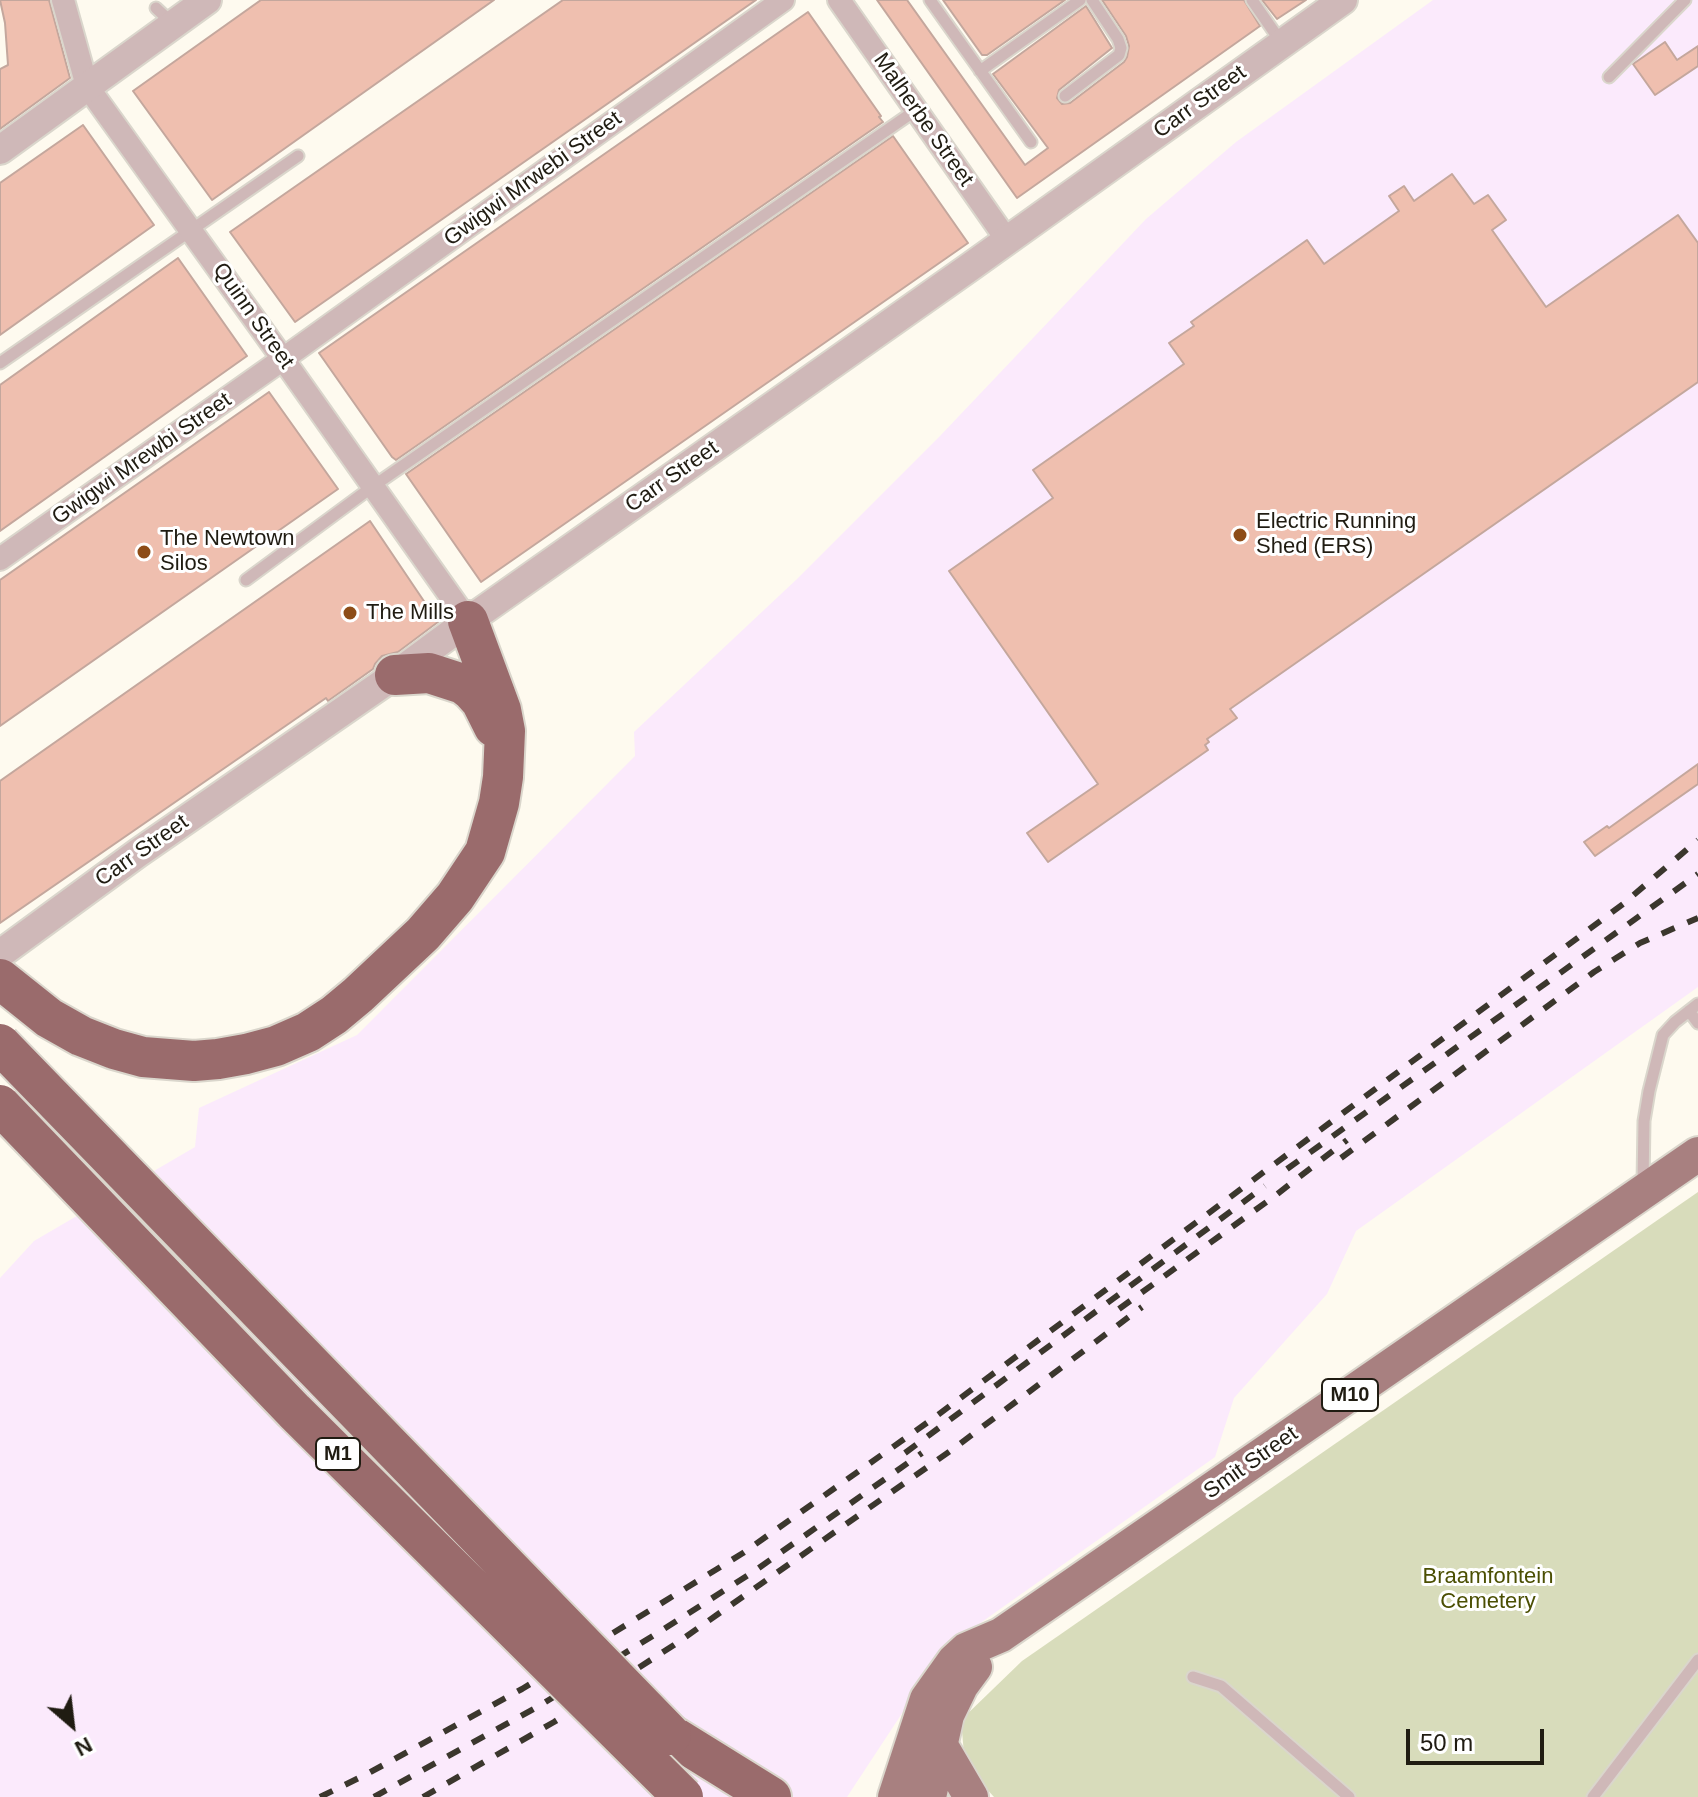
<!DOCTYPE html>
<html>
<head>
<meta charset="utf-8">
<style>
	body { margin:0 }
	#map { position:relative; width:1698px; height:1797px; overflow:hidden; background:#fefaef; font-family:Arial,sans-serif }
	canvas { display:block }
	.north { position:absolute; left:32px; top:1685px; width:80px; height:80px; -webkit-text-stroke:6px #fff; paint-order:stroke; rotate:152deg; font-size:22px; font-weight:700; line-height:32px; text-align:center; color:#201c12 }
	.north::after { content:''; display:block; margin:auto; width:28px; height:36px; background:#201c12; clip-path:polygon(50% 0,100% 100%,50% 72%,0 100%) }
	.scale { position:absolute; left:1406px; top:1729px; width:138px; height:36px; box-sizing:border-box; border:4px solid #201c12; border-top:0; padding-left:10px; font-size:24px; line-height:28px; white-space:nowrap; color:#201c12; -webkit-text-stroke:6px #fff; paint-order:stroke }
</style>
</head>
<body>
<div id="map">
<canvas width="1698" height="1797"></canvas>
<div class="north">N</div>
<div class="scale">50 m</div>
</div>
<script>
const ctx = document.querySelector('canvas').getContext('2d');
ctx.lineJoin = 'round';
function fillPath(path, color) { ctx.fillStyle = color; ctx.fill(path, 'evenodd'); }
const poly = rows => new Path2D(rows.map(r => 'M' + r).join(''));
function stroke(path, color, width, dash) { ctx.strokeStyle = color; ctx.lineWidth = width; ctx.lineCap = dash ? 'butt' : 'round'; ctx.setLineDash(dash || []); ctx.stroke(path); }
function write(font, color, halo, rows, align = 'center') {
  ctx.font = font + ' Arial,sans-serif'; ctx.lineWidth = 6; ctx.setLineDash([]); ctx.textBaseline = 'middle'; ctx.strokeStyle = halo; ctx.fillStyle = color; for (const [text, x, y, turn = 0] of rows) {
    ctx.save(); ctx.translate(x, y); ctx.rotate((+turn || 0) * Math.PI / 180); ctx.textAlign = isNaN(turn) ? turn : align; if (halo) ctx.strokeText(text, 0, 0); ctx.fillText(text, 0, 0); ctx.restore();
  }
}
const industrial = poly([
	[1433,0,1698,0,1698,987,1356,1231,1327,1294,1234,1398,1215,1457,945,1648,847,1797,0,1797,0,1278,34,1241,195,1147,199,1108,357,1035,635,756,634,732,797,579,940,436,1146,219,1236,142]
]);
const green = poly([
	[1698,1192,1698,1797,994,1797,965,1765,961,1720,1022,1661]
]);
const building = poly([
	[0,0,49,0,70,78,0,129,0,69,8,65,5,23,0,0],
	[261,0,494,0,212,200,133,91,261,0],
	[563,0,756,0,295,322,230,232,563,0],
	[877,0,907,0,1025,165,1048,148,993,74,1086,6,1112,48,1059,90,1057,98,1062,104,1070,103,1124,62,1127,57,1129,46,1126,36,1102,0,1244,0,1260,26,1017,198,877,0],
	[943,0,1065,0,987,55,982,55,943,0],
	[1262,0,1306,0,1277,19,1262,0],
	[808,12,881,116,879,117,883,122,396,460,392,457,319,353,808,12],
	[1665,42,1677,60,1698,46,1698,66,1655,95,1633,64,1665,42],
	[83,125,154,225,0,335,0,183,83,125],
	[893,136,968,243,481,582,406,474,893,136],
	[1452,174,1474,204,1488,195,1506,220,1492,230,1546,307,1678,215,1698,243,1698,382,1230,709,1237,718,1207,739,1209,742,1205,745,1208,750,1048,862,1027,833,1098,784,949,571,1053,498,1033,470,1184,364,1169,343,1194,326,1191,322,1307,240,1324,264,1399,211,1389,196,1404,186,1414,201,1452,174],
	[178,258,247,356,0,531,0,385,178,258],
	[269,392,338,489,0,726,0,580,269,392],
	[370,521,438,622,398,652,382,656,375,664,373,669,328,701,326,698,0,923,0,781,370,521],
	[1698,764,1698,784,1595,856,1584,842,1607,826,1609,828,1698,764]
]);
const service = poly([
	[930,0,1031,142],
	[1252,0,1281,42],
	[156,8,173,24],
	[980,71,1080,0],
	[1609,77,1685,0],
	[1065,96,1119,55,1121,48,1118,39,1092,0],
	[0,363,298,156],
	[246,580,372,487,916,110],
	[1689,1011,1698,1023],
	[1643,1184,1644,1121,1649,1091,1663,1035,1675,1022,1698,1004],
	[1193,1677,1221,1686,1349,1797],
	[1593,1797,1698,1660]
]);
const minor = poly([
	[63,0,87,86,283,359,468,621],
	[839,0,1007,240],
	[0,559,283,359,783,0]
]);
const tertiary = poly([
	[0,150,207,0],
	[0,954,138,853,395,675,468,621,970,267,1343,0]
]);
const primary = poly([
	[940,1744,971,1797],
	[895,1797,927,1699,954,1661,966,1650,1001,1635,1698,1154],
	[929,1797,947,1715,961,1686,975,1667]
]);
const motorway = poly([
	[395,675,429,673,463,684,472,691,481,701,494,727],
	[0,979,49,1018,81,1036,114,1049,143,1057,194,1061,218,1059,246,1054,276,1046,308,1032,334,1015,358,995,423,934,455,897,485,852,499,803,503,777,505,731,501,710,468,621],
	[671,1735,771,1797]
]);
const rail = poly([
	[1341,1158,1594,972,1640,943,1698,918],
	[1287,1169,1698,874],
	[1119,1309,1276,1195,1347,1140],
	[905,1453,1265,1186],
	[320,1797,367,1774,522,1689,743,1553,931,1420,1343,1113,1623,904,1698,840],
	[374,1797,539,1706,664,1629,753,1572,922,1453],
	[423,1797,554,1722,674,1645,953,1449,1142,1307]
]);
const motorwayBridge = poly([
	[0,1044,671,1735],
	[0,1105,294,1411,683,1797]
]);
const markers = [
	[1240,535,8,"#8d4c17"],
	[144,552,8,"#8d4c17"],
	[350,613,8,"#8d4c17"]
];
const shields = [
	[1350,1395,56],
	[338,1454,44]
];
const shieldNames = [
	["M10",1350,1395],
	["M1",338,1454]
];
const streetNames = [
	["Carr Street",1200,102,-36],
	["Malherbe Street",923,120,55],
	["Gwigwi Mrwebi Street",533,179,-36],
	["Quinn Street",253,316,55],
	["Gwigwi Mrewbi Street",142,459,-35],
	["Carr Street",672,477,-35],
	["Carr Street",142,851,-35],
	["Smit Street",1251,1463,-35]
];
const poiNames = [
	["Electric Running",1256,522],
	["Shed (ERS)",1256,547],
	["The Newtown",160,539],
	["Silos",160,564],
	["The Mills",366,613]
];
const parkNames = [
	["Braamfontein",1488,1577],
	["Cemetery",1488,1602]
];
fillPath(industrial, '#fbeafc');
fillPath(green, '#d8dcbb');
fillPath(building, '#efbfaf');
stroke(building, '#c4a79d', 2);
stroke(service, '#dad6cc', 15);
stroke(minor, '#dad6cc', 26);
stroke(tertiary, '#dad6cc', 32);
stroke(primary, '#dad6cc', 38);
stroke(motorway, '#dad6cc', 44);
stroke(service, '#cfb8b8', 11);
stroke(minor, '#cfb8b8', 22);
stroke(tertiary, '#cfb8b8', 28);
stroke(primary, '#a88080', 34);
stroke(motorway, '#9a6b6c', 40);
stroke(rail, '#3b372d', 6, [14, 14]);
stroke(motorwayBridge, '#dad6cc', 44, []);
stroke(motorwayBridge, '#9a6b6c', 40);
for (const [x, y, r, color] of markers) { const dot = new Path2D(); dot.arc(x, y, r, 0, 2 * Math.PI); ctx.fillStyle = color; ctx.fill(dot); stroke(dot, '#fff', 3); }
for (const [x, y, w] of shields) { const box = new Path2D(); box.roundRect(x - w / 2, y - 16, w, 32, 6); ctx.fillStyle = '#fff'; ctx.fill(box); stroke(box, '#201c12', 2); }
write('bold 20px', '#201c12', null, shieldNames);
write('22px', '#201c12', '#fff', streetNames);
write('22px', '#201c12', '#fff', poiNames, 'left');
write('22px', '#4b4f03', '#fff', parkNames);
</script>
</body>
</html>
